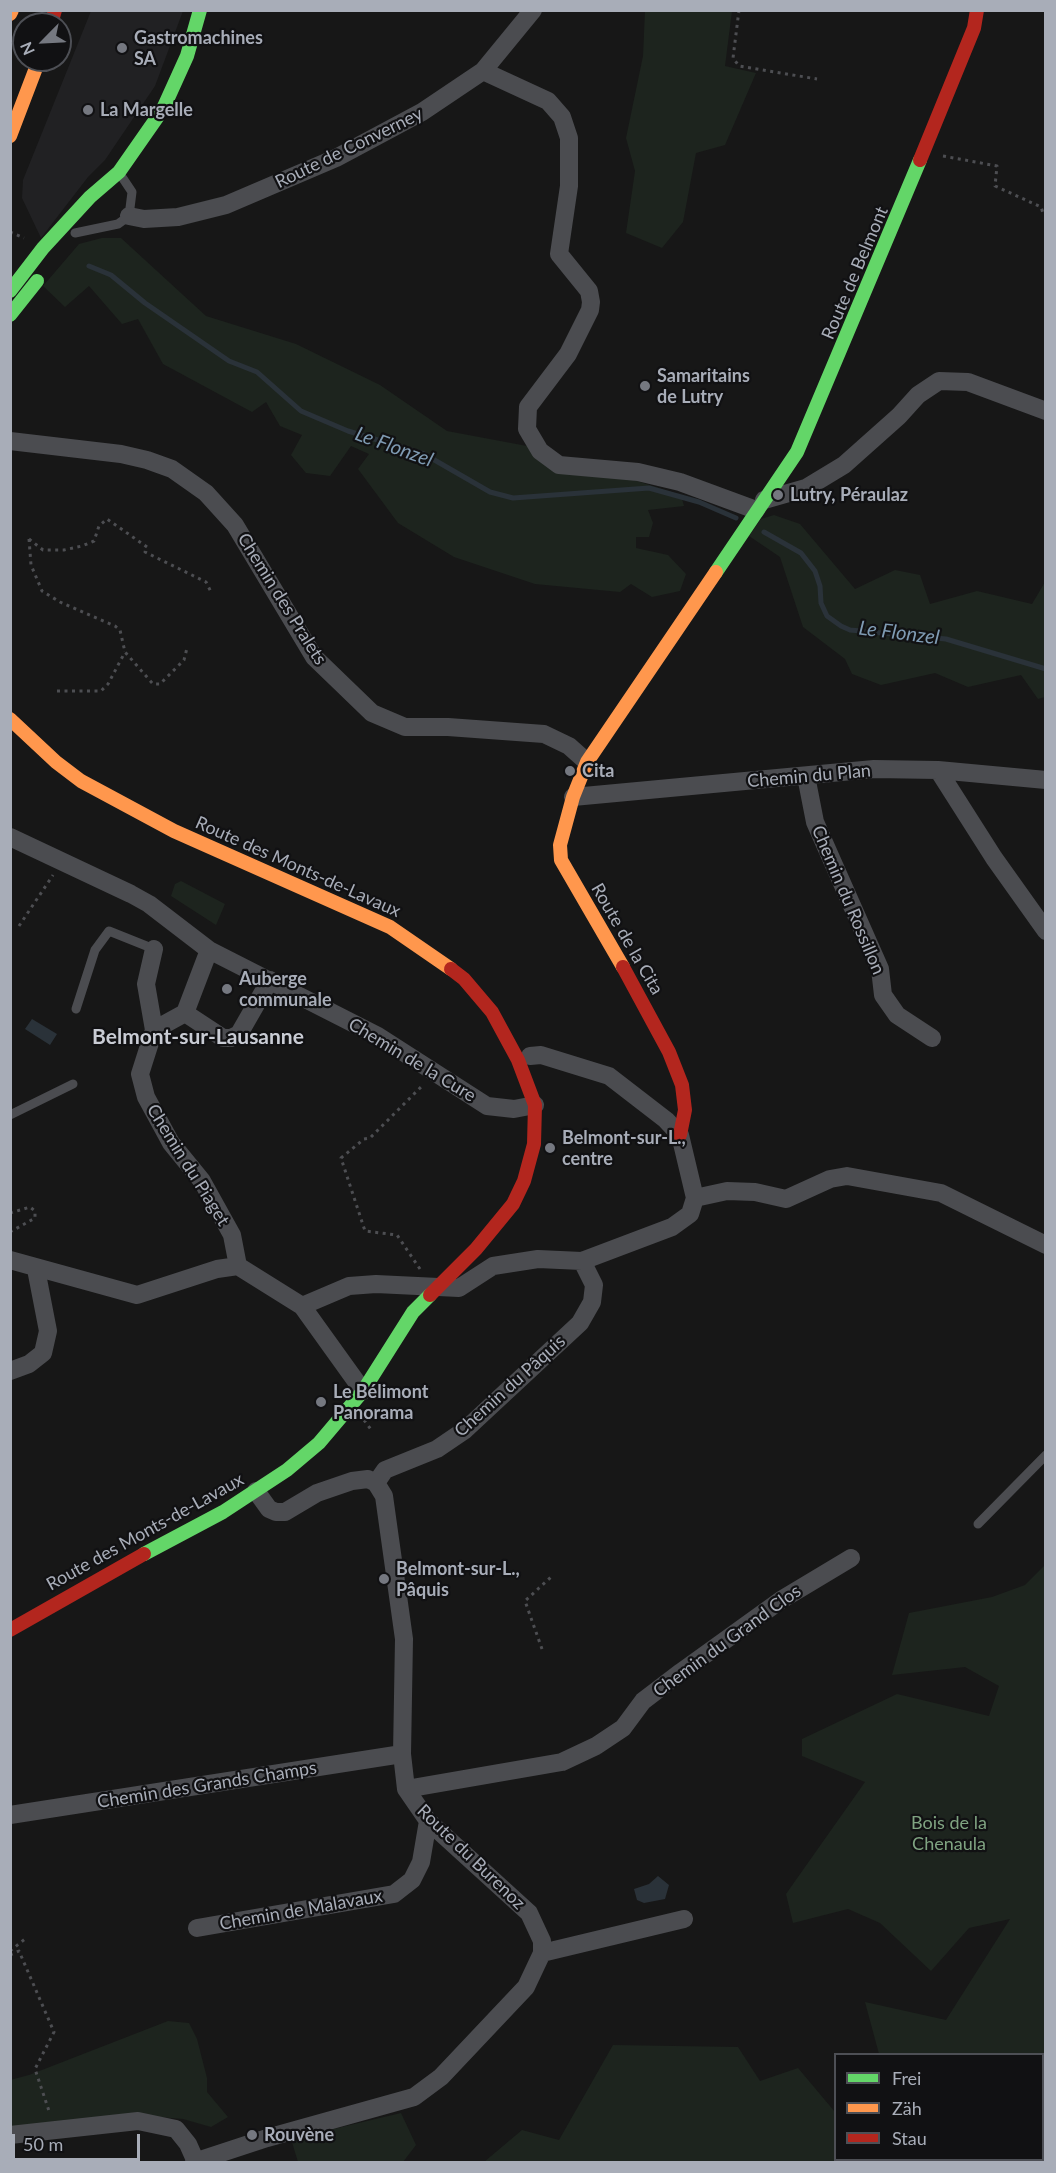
<!DOCTYPE html>
<html>
<head>
<meta charset="utf-8">
<style>
	body { margin:0 }
	#map { position:relative; width:1056px; height:2173px; overflow:hidden; background:#171717; font-family:Lato,sans-serif }
	canvas { display:block }
	.frame { position:absolute; inset:0; border:12px solid #a8adb8; pointer-events:none }
	.legend { position:absolute; left:834px; top:2053px; width:210px; height:108px; box-sizing:border-box; background:#111113; border:2px solid #4d4f55; margin:0; padding:8px 10px; list-style:none; font-size:18px; color:#a8adb8 }
	.legend li { display:flex; align-items:center; gap:12px; height:30px }
	.legend b { width:30px; border:2px solid #4d4f55 }
	.north { position:absolute; left:12px; top:12px; width:60px; height:60px; box-sizing:border-box; background:#111113; border:2px solid #4d4f55; border-radius:50%; rotate:246deg; font-size:16px; font-weight:700; line-height:24px; text-align:center; color:#a8adb8 }
	.north::after { content:''; display:block; margin:auto; width:21px; height:27px; background:#757880; clip-path:polygon(50% 0,100% 100%,50% 72%,0 100%) }
	.scale { position:absolute; left:12px; top:2134px; width:128px; height:27px; box-sizing:border-box; border:3px solid #a8adb8; border-top:0; padding-left:8px; font-size:18px; line-height:21px; white-space:nowrap; color:#a8adb8; -webkit-text-stroke:4px #111113; paint-order:stroke }
</style>
</head>
<body>
<div id="map">
<canvas width="1056" height="2173"></canvas>
<div class="frame"></div>
<ul class="legend">
<li><b style="height:8px;background:#63d668"></b>Frei</li>
<li><b style="height:8px;background:#ff974d"></b>Zäh</li>
<li><b style="height:8px;background:#b3261e"></b>Stau</li>
</ul>
<div class="north">N</div>
<div class="scale">50 m</div>
</div>
<script>
const ctx = document.querySelector('canvas').getContext('2d');
ctx.lineJoin = 'round';
function fillPath(path, color) { ctx.fillStyle = color; ctx.fill(path, 'evenodd'); }
const poly = rows => new Path2D(rows.map(r => 'M' + r).join(''));
function stroke(path, color, width, dash) { ctx.strokeStyle = color; ctx.lineWidth = width; ctx.lineCap = dash ? 'butt' : 'round'; ctx.setLineDash(dash || []); ctx.stroke(path); }
function write(font, color, halo, rows, align = 'center') {
  ctx.font = font + ' Lato,sans-serif'; ctx.lineWidth = 4.5; ctx.setLineDash([]); ctx.textBaseline = 'middle'; ctx.strokeStyle = halo; ctx.fillStyle = color; for (const [text, x, y, turn = 0] of rows) {
    ctx.save(); ctx.translate(x, y); ctx.rotate((+turn || 0) * Math.PI / 180); ctx.textAlign = isNaN(turn) ? turn : align; if (halo) ctx.strokeText(text, 0, 0); ctx.fillText(text, 0, 0); ctx.restore();
  }
}
const built = poly([
	[91,11,183,11,155,86,105,160,88,177,41,238,22,198,23,180]
]);
const green = poly([
	[645,11,732,11,725,66,756,73,725,145,696,153,683,222,662,248,626,233,635,171,626,138,643,56],
	[102,238,121,238,206,316,296,344,380,385,447,431,527,446,681,495,684,506,648,510,653,523,649,537,636,537,636,548,668,555,686,574,680,591,652,597,631,584,620,592,535,584,454,557,398,523,358,469,369,454,351,446,330,476,306,473,291,455,302,435,280,426,266,402,252,412,163,364,138,319,122,324,89,286,65,307,43,286,79,244],
	[774,515,800,524,855,589,895,570,920,575,930,604,977,591,1032,604,1045,582,1045,697,1038,699,1021,675,968,687,935,673,881,685,852,674,845,659,803,627,780,557,749,536,761,519],
	[181,881,225,904,216,925,171,896,175,884],
	[1045,1565,1045,2162,484,2162,522,2130,559,2140,613,2045,738,2047,760,2081,798,2068,835,2112,836,2160,1042,2160,1042,2054,879,2054,865,2002,946,2020,1010,1919,969,1928,931,1971,880,1923,848,1909,793,1923,786,1894,865,1782,802,1756,802,1739,897,1694,989,1716,999,1686,965,1667,892,1675,909,1613,992,1597,1025,1585],
	[168,2021,189,2023,197,2039,207,2078,207,2092,228,2117,211,2127,183,2119,134,2115,11,2140,10,2080,29,2075],
	[401,2113,416,2145,403,2162,298,2162,291,2139]
]);
const water = poly([
	[32,1019,57,1034,50,1045,25,1029],
	[658,1876,669,1885,665,1899,644,1903,637,1900,634,1889,649,1884]
]);
const stream = poly([
	[89,266,111,275,145,303,229,361,257,372,301,411,348,431,424,454,490,492,513,498,649,488,699,502,736,518],
	[764,532,801,553,815,571,820,586,821,603,827,616,841,626,850,630,946,639,1046,669]
]);
const path = poly([
	[739,10,733,58,739,66,817,79],
	[943,156,997,166,995,186,1041,207,1043,213],
	[10,232,24,238],
	[29,539,31,565,42,591,60,602,115,626,120,630,125,652,153,684,160,684,184,660,187,648],
	[29,539,43,550,64,550,82,546,94,541,99,526,107,519,147,547,145,552,206,582,211,592],
	[57,691,101,691,108,684,125,652],
	[19,926,53,875],
	[10,1213,30,1207,35,1211,35,1218,10,1232],
	[420,1269,397,1235,365,1231,341,1158,364,1139,370,1138,424,1084],
	[364,1420,372,1431],
	[542,1649,525,1601,551,1577],
	[10,1951,25,1939],
	[10,1955,19,1951,54,2032,35,2069,50,2114]
]);
const lane = poly([
	[75,233,118,224,129,216,132,192,120,174],
	[76,1009,95,950,109,931,154,949],
	[10,1115,73,1084],
	[978,1524,1046,1455]
]);
const street = poly([
	[483,71,548,101,562,117,569,138,569,186,559,254,589,291,591,302,590,310,568,354,528,407,527,429,540,451,559,465,638,472,680,482,756,510],
	[129,216,144,219,178,217,226,205,336,158,422,112,483,71,533,10],
	[10,441,121,454,147,460,172,469,206,493,235,525,314,657,372,713,405,727,448,727,544,734,569,746,587,762],
	[764,500,806,488,844,465,899,416,918,395,939,381,968,382,1046,411],
	[938,770,994,858,1046,931],
	[806,776,815,822,880,969,883,995,897,1015,932,1038],
	[573,797,874,769,938,770,1046,780],
	[10,837,131,894,149,904,209,950,378,1036,487,1106,514,1109,535,1105],
	[154,949,146,984,154,1030,185,1013,209,950],
	[185,1013,223,1038,231,1038,239,1034,270,980],
	[154,1030,140,1074,146,1097,171,1143,202,1181,232,1235,238,1266],
	[695,1198,727,1191,755,1192,786,1199,830,1179,847,1176,941,1193,1046,1245],
	[10,1260,137,1295,217,1269,238,1266,302,1306,363,1391],
	[302,1306,349,1286,376,1284,459,1288,493,1266,538,1259,582,1261,672,1227,690,1214,695,1198,680,1135,666,1120,609,1076,541,1055,530,1056],
	[10,1371,29,1364,43,1353,48,1331,36,1269],
	[376,1483,385,1470,437,1449,465,1430,580,1323,592,1302,594,1285,582,1261],
	[256,1491,269,1509,276,1512,285,1512,317,1493,352,1481,368,1479,376,1483],
	[406,1789,562,1762,596,1746,623,1728,643,1701,681,1672,781,1600,851,1558],
	[10,1815,402,1754],
	[197,1928,394,1894,412,1880,421,1862,428,1821],
	[542,1953,684,1919],
	[10,2135,138,2121,176,2129,188,2144,196,2162],
	[194,2162,267,2138,414,2097,441,2077,526,1987,542,1953,542,1941,529,1913,428,1821,406,1789,402,1754,404,1639,384,1496,376,1483]
]);
const fast = poly([
	[10,291,43,248,90,197,119,172,163,109,187,56,200,10],
	[10,315,37,281],
	[716,572,797,452,920,160],
	[144,1554,223,1512,287,1470,319,1443,363,1391,413,1312,430,1295]
]);
const slow = poly([
	[10,14,12,10],
	[10,136,39,60],
	[10,719,56,762,81,781,174,831,390,927,451,969],
	[623,967,561,860,560,845,573,797,587,762,716,572]
]);
const jam = poly([
	[51,24,55,10],
	[920,160,974,28,977,10],
	[623,967,669,1052,682,1085,685,1110,680,1135],
	[430,1295,476,1249,513,1204,524,1181,534,1144,535,1105,518,1060,492,1012,464,979,451,969],
	[10,1630,144,1554]
]);
const markers = [
	[122,48,6,"#757880"],
	[88,110,6,"#757880"],
	[645,386,6,"#757880"],
	[778,495,6,"#757880"],
	[570,771,6,"#757880"],
	[227,989,6,"#757880"],
	[550,1148,6,"#757880"],
	[321,1402,6,"#757880"],
	[384,1579,6,"#757880"],
	[252,2135,6,"#757880"]
];
const poiNames = [
	["Gastromachines",134,38],
	["SA",134,59],
	["La Margelle",100,110],
	["Samaritains",657,376],
	["de Lutry",657,397],
	["Lutry, Péraulaz",790,495],
	["Cita",582,771],
	["Auberge",239,979],
	["communale",239,1000],
	["Belmont-sur-L.,",562,1138],
	["centre",562,1159],
	["Le Bélimont",333,1392],
	["Panorama",333,1413],
	["Belmont-sur-L.,",396,1569],
	["Pâquis",396,1590],
	["Rouvène",264,2135]
];
const streetNames = [
	["Route de Converney",349,148,-26],
	["Route de Belmont",855,273,-67],
	["Chemin des Pralets",282,599,58],
	["Chemin du Plan",809,776,-5],
	["Route des Monts-de-Lavaux",298,867,24],
	["Chemin du Rossillon",848,900,67],
	["Route de la Cita",627,939,60],
	["Chemin de la Cure",412,1060,31],
	["Chemin du Piaget",188,1165,58],
	["Chemin du Pâquis",510,1386,-42],
	["Route des Monts-de-Lavaux",145,1532,-29],
	["Chemin du Grand Clos",727,1641,-36],
	["Chemin des Grands Champs",207,1785,-9],
	["Route du Burenoz",471,1857,44],
	["Chemin de Malavaux",301,1910,-10]
];
const parkNames = [
	["Bois de la",949,1823],
	["Chenaula",949,1844]
];
const waterNames = [
	["Le Flonzel",394,447,20],
	["Le Flonzel",899,633,7]
];
const quarterNames = [
	["Belmont-sur-Lausanne",198,1037]
];
fillPath(built, '#212123');
fillPath(green, '#1d241e');
fillPath(water, '#2a3239');
stroke(stream, '#2a3239', 5);
stroke(path, '#4d4e52', 3, [3, 4.5]);
stroke(lane, '#4b4c50', 9);
stroke(street, '#4b4c50', 18);
stroke(fast, '#63d668', 14);
stroke(slow, '#ff974d', 14);
stroke(jam, '#b3261e', 14);
for (const [x, y, r, color] of markers) { const dot = new Path2D(); dot.arc(x, y, r, 0, 2 * Math.PI); ctx.fillStyle = color; ctx.fill(dot); stroke(dot, '#111113', 2); }
write('bold 18px', '#a8adb8', '#111113', poiNames, 'left');
write('18px', '#a8adb8', '#111113', streetNames);
write('18px', '#7fa381', '#111113', parkNames);
write('italic 20px', '#7f9bb3', '#111113', waterNames);
write('bold 21px', '#c9ccd4', '#111113', quarterNames);
</script>
</body>
</html>
